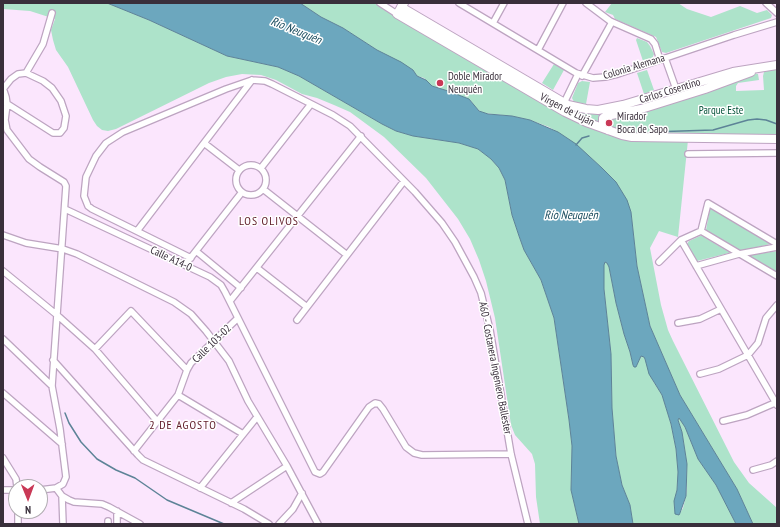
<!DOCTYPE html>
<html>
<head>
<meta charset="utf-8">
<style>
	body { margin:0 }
	#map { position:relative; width:780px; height:527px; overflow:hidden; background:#fbe6fd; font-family:"PT Sans Narrow",sans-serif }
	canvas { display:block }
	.frame { position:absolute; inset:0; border:4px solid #392f3b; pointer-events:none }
	.north { position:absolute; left:8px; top:479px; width:40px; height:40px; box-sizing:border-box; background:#fff; border:1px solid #b0acb1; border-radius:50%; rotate:179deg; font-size:11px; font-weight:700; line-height:16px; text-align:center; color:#392f3b }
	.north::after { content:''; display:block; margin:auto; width:14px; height:18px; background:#c93956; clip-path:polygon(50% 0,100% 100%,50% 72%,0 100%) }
</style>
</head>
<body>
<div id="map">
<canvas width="780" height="527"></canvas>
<div class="frame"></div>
<div class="north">N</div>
</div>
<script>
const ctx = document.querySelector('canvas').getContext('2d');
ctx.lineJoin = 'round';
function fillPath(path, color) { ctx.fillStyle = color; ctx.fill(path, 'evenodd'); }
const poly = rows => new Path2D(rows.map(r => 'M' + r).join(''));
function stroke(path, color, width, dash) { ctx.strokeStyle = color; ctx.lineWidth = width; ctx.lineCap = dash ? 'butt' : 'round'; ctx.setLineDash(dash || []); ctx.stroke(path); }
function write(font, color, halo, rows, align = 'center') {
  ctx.font = font + ' "PT Sans Narrow",sans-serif'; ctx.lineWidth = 3; ctx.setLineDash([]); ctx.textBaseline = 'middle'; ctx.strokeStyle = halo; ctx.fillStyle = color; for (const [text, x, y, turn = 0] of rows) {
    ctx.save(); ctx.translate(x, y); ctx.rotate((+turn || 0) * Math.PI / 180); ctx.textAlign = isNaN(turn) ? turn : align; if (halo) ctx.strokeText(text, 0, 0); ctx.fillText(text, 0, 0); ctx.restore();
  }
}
const green = poly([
	[3,3,107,3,149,20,227,56,278,67,299,76,382,124,396,131,413,136,459,143,478,149,491,159,499,168,505,180,512,215,519,236,524,250,541,280,554,318,569,420,572,446,571,490,579,524,540,524,536,497,535,464,532,454,515,435,511,425,495,318,486,281,479,260,470,239,458,219,426,178,384,137,350,112,334,105,317,98,302,94,276,80,261,75,242,74,226,77,209,83,116,129,108,131,102,130,97,126,93,120,68,67,56,50,53,40,51,30,55,19,30,11,3,9],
	[300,3,374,3,570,117,625,139,688,140,678,237,659,231,650,248,661,305,668,330,673,341,734,462,749,483,777,508,777,524,753,524,737,489,680,395,650,326,637,266,631,212,602,168,567,138,549,127,530,120,512,116,483,113,477,109,471,101,467,98,432,86,424,78,417,76,413,70,377,50,343,28,321,17],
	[612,3,678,3,687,9,711,17,740,6,757,13,767,10,772,15,771,18,666,53,662,52,656,37,615,19,613,15,605,12],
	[637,38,647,42,650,46,654,54,652,59,643,61,636,40],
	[554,64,564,70,553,90,542,83],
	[777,68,777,137,632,135,608,128,605,120,753,73,758,74,759,80,738,83,736,86,736,91,764,90,763,76,764,72],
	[647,70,654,90,644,94,637,73],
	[744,73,617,113,600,124,569,110,569,109,595,112],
	[582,81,590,82,586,104,574,102,572,98,578,83],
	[710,208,770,243,770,244,742,251,739,250,706,230],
	[700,236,702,236,729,252,729,253,697,261,687,244,689,241],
	[777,251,777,273,749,257,751,255],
	[605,262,607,263,609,267,616,303,624,334,630,352,633,365,636,367,641,356,644,357,645,359,653,381,662,395,671,424,676,449,678,472,677,490,674,508,677,515,680,513,683,508,686,496,687,488,687,464,682,432,678,420,679,418,685,427,698,459,716,485,736,524,633,524,630,505,622,485,616,456,612,408,611,354,604,289,604,265]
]);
const water = poly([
	[107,3,300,3,321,17,343,28,377,50,401,62,413,70,417,76,426,80,432,86,448,91,469,99,479,111,488,114,512,116,530,120,558,132,576,144,602,168,616,182,627,200,631,212,637,266,650,326,680,395,737,489,753,524,736,524,716,485,698,459,685,427,679,418,678,420,682,432,687,464,686,496,680,513,679,515,675,514,674,501,677,490,678,472,676,449,671,424,662,395,649,374,645,359,644,357,641,356,636,367,634,367,633,365,630,352,624,334,616,303,609,267,607,263,605,262,604,265,604,289,611,354,612,408,616,456,622,485,630,505,633,524,579,524,571,490,572,446,569,420,554,318,541,280,524,250,519,236,512,215,505,180,499,168,491,159,478,149,459,143,413,136,396,131,382,124,299,76,278,67,227,56,149,20,107,3]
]);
const stream = poly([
	[650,132,713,130,748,120,757,119,766,120,777,124],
	[576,145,582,138,589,136],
	[65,413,69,423,81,442,97,459,116,470,135,478,167,500,224,524]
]);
const street = poly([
	[380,3,397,14],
	[459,3,576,73,593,78,605,77,618,74,734,35,777,22],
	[586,3,610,21,651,39,655,44,660,60],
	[766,3,777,13],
	[493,23,504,3],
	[538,50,563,3],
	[665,58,676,89],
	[26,73,43,44,52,13],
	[582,76,612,22],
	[3,88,6,97,7,104,5,120,7,130,29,159,40,167,64,182,66,186,52,386,60,429,66,477,63,484,56,488,40,490],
	[3,89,11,79,18,74,26,73,43,81,52,88,61,101,66,116,64,128,60,133,53,133,6,103],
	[563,105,578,74],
	[204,143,239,170],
	[688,154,777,153],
	'236 180a15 15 0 1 1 30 0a15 15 0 1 1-30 0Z',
	[261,168,311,104],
	[263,189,347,255],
	[65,209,210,277,221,285,225,292,315,472,320,474,323,472,369,407,375,403,379,404,383,409,406,447,414,453,422,455,511,454],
	[137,231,252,80],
	[701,231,777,276],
	[3,235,26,243,63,249,77,254,174,302,191,314,206,331,229,361,248,401,287,466,318,524],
	[681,240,777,405],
	[196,251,241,288],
	[191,258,92,209,88,206,84,196,86,177,96,156,106,143,123,132,226,89,252,80,265,81,272,84,333,115,350,126,415,192,442,223,455,242,474,277,481,293,490,330,511,454,528,524],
	[659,262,681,240,701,231,708,203,777,244],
	[185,265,242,192],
	[696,266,739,254,777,247],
	[257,268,307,307],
	[3,271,57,315,95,349,157,421],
	[230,301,361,136],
	[297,320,404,181],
	[678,323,700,319,721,309],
	[3,339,52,386],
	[95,349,131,311,187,370],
	[53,360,138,455,143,460,244,509,269,524],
	[700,374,719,369,748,355,758,343,766,318,777,305],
	[3,393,62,444],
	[178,395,243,434],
	[723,421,747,415,777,402],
	[134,451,178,395,187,370,191,363,238,318],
	[3,458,16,479,17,487],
	[753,470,771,465,777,461],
	[56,488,62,496,69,500,74,502,102,504,109,507,140,524],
	[200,488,257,417],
	[3,490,16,490],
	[62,496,63,524],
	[231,503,287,466],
	[18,511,18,524],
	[117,511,117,524],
	[108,521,108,524],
	[279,524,293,509,302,493]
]);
const secondary = poly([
	[404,3,397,14,565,112,586,122,622,135,632,137,777,139],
	[401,7,568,105,586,109,598,110,623,105,733,72,777,65],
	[608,130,603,123,603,118,606,116,641,109,705,89,751,72]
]);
const markers = [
	[440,83,4,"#c93956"],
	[609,123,4,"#c93956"]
];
const streetNames = [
	["Colonia Alemana",634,67,-17],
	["Carlos Cosentino",670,91,-17],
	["Virgen de Luján",567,110,27],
	["Calle A14-0",171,259,25],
	["Calle 103-02",212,344,-44],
	["A60 - Costanera Ingeniero Ballester",495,368,79]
];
const poiNames = [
	["Doble Mirador",448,77],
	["Neuquén",448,90],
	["Mirador",617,117],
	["Boca de Sapo",617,130]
];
const parkNames = [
	["Parque Este",721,111]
];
const waterNames = [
	["Río Neuquén",296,31,22],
	["Río Neuquén",571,216]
];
const neighbourhoodNames = [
	["LOS OLIVOS",269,222],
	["2 DE AGOSTO",183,426]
];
fillPath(green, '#ade3ca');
fillPath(water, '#6ca7be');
stroke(water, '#5d8397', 1);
stroke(stream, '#5d8397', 1.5);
stroke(street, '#bda4c1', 8);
stroke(secondary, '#bda4c1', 10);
stroke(street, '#fff', 5.5);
stroke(secondary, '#fff', 8);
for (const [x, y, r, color] of markers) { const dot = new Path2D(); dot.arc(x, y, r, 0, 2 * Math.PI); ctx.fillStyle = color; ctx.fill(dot); stroke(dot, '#fff', 1.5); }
write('11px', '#392f3b', '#fff', streetNames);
write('11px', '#392f3b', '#fff', poiNames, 'left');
write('11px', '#06533a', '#fff', parkNames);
write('italic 12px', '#1a4c5e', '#fff', waterNames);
ctx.letterSpacing = '1px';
write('12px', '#5e1926', '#fff', neighbourhoodNames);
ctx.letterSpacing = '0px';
</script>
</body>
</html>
